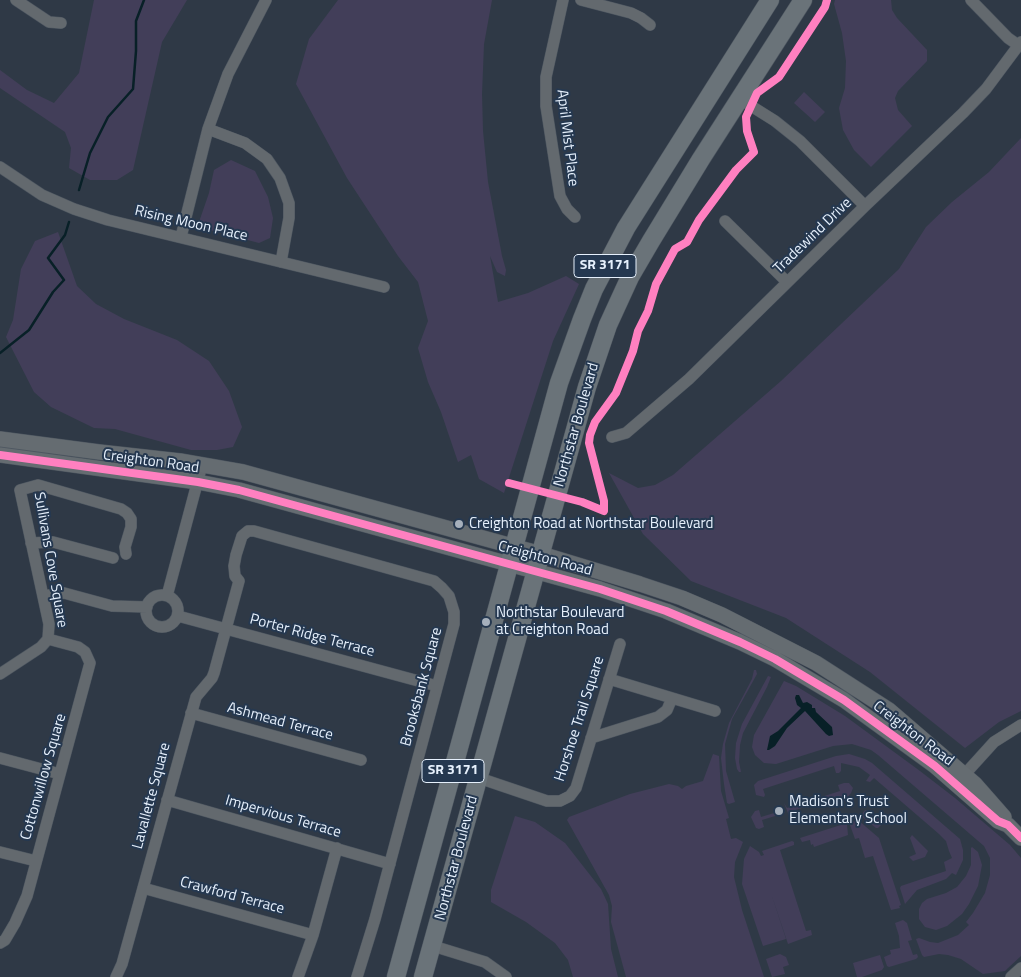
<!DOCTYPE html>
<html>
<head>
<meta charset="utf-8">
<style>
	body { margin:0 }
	canvas { display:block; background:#2f3946 }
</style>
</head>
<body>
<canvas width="1021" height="977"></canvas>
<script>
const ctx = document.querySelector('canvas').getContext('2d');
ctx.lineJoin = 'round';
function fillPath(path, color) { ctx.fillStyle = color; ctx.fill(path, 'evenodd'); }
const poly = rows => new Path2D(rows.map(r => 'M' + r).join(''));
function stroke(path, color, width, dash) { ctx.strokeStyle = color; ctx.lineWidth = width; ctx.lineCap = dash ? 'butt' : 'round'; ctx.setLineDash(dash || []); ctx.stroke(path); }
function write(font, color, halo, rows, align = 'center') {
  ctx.font = font + ' "Titillium Web",sans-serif'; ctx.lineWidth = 4; ctx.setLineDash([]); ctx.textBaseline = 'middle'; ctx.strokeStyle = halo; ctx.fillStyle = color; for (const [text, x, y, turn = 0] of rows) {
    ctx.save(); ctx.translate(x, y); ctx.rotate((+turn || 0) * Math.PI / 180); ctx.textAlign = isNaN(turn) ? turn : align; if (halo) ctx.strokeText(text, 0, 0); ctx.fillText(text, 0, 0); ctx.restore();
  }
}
const green = poly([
	[94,0,187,0,162,42,133,170,117,180,90,180,69,168,71,148,65,132,0,88,0,70,27,90,54,103,79,73],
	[338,0,492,0,484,44,482,94,483,131,488,182,502,256,506,270,505,276,497,272,490,256,498,302,528,293,566,276,579,284,553,341,504,493,479,479,471,455,458,462,441,412,428,382,418,348,428,321,418,282,398,256,347,178,296,84,309,39],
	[835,0,891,0,892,10,897,18,927,50,927,61,898,91,895,98,898,110,912,126,871,167,854,150,843,130,839,108,845,88,846,61,842,33,834,4],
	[804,92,825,112,815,122,794,103],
	[1021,138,1021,711,999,722,965,748,870,672,786,618,691,581,643,534,609,473,638,488,655,485,673,475,781,381,899,269,926,227,952,202,989,172],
	[231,160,255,171,268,197,273,218,270,238,259,243,210,230,199,222,209,193,214,170],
	[58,232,77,286,96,304,124,319,177,340,209,361,229,391,242,427,233,447,217,450,191,450,115,429,94,428,51,407,34,392,6,337,13,320,21,269,35,241],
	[754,670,756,670,757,674,732,719,725,744,726,771,735,802,729,804,727,803,724,784,721,758,723,744,729,723,752,679],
	[768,676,771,677,767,687,743,733,740,745,739,762,741,772,739,772,737,769,735,758,736,743,742,724],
	[784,681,796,686,845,716,920,771,955,798,1010,845,1021,858,1021,956,1008,968,1005,971,983,974,961,959,948,955,939,954,924,957,922,955,916,939,919,938,930,942,938,943,958,935,969,925,966,922,973,913,985,893,990,875,990,858,984,846,878,755,871,750,852,744,833,746,776,764,764,763,755,755,752,747,754,735],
	[713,754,719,756,721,791,729,818,726,819,731,839,736,838,743,842,735,862,734,877,742,910,764,977,626,977,611,922,612,906,609,895,567,820,569,817,630,794,669,784,678,786,682,789,686,786,703,781],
	[849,754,865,759,872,763,960,839,963,850,963,860,956,875,952,873,946,879,917,890,905,904,900,888,901,886,946,871,944,862,952,858,949,851,946,841,939,834,874,778,870,782,866,781,870,775,859,767,841,763,841,771,839,773,836,773,834,766,763,789,765,795,764,797,756,795,754,785,758,781,836,756],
	[844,783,849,783,853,788,851,793,844,802,839,803,837,797,789,812,790,818,784,803,787,808,840,791,838,785],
	[759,810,761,817,784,810,785,813,762,820,764,827,759,829,756,828,751,817,755,811],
	[865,810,868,810,882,821,882,824,878,828,876,828,862,817,861,815],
	[515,816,535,822,565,843,601,889,608,904,611,949,618,977,573,977,568,960,555,943,526,922,491,902,491,890],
	[858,820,879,838,901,905,899,906,900,908,891,910,873,856,865,858,859,838,855,839,850,825,851,822],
	[844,824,847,825,848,835,814,847,813,844,811,845,810,840,802,842,800,838],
	[912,835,928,851,925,857,913,861,909,857,916,854,910,838],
	[792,841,794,842,794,845,780,850,806,931,811,930,812,935,788,944,771,893,786,939,763,946,742,884,744,859,750,846,759,852,761,856,764,855,762,851],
	[972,847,978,852,982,865,978,886,969,904,962,914,947,926,936,930,925,927,919,919,919,909,922,903,927,899,946,893,957,887,966,876,971,865,971,848],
	[903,920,907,923,912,940,908,941,913,955,917,954,918,957,916,959,889,967,887,966,884,957,891,954,890,950,900,948,899,936,895,923],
	[780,954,786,957,789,965,783,967,785,974,772,977,766,959],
	[880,955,884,967,882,970,862,977,857,977,853,963]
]);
const water = poly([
	[796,695,799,695,803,703,807,702,812,705,812,708,815,708,816,712,832,727,833,735,829,736,826,734,805,711,787,728,775,746,769,750,767,750,770,736,778,731,801,708,797,705,795,698]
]);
const stream = poly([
	[79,190,90,153,108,117,133,89,136,51,136,21,144,0],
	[0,353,29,330,53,292,64,280,48,258,65,235,69,222]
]);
const street = poly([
	[16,0,49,22,61,23],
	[563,0,546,77,546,106,560,196,567,209,575,217],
	[581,0,631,13,641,18,650,25],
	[971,0,1008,38,1018,45],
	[740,99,775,121,800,141,865,206],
	[208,129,245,143,267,159,280,178,289,203,289,218,281,262],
	[0,167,42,195,74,209,108,220,384,287],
	[725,221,787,282],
	[181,237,208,129,228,74,266,0],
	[612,437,626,433,689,379,865,206,963,113,986,89,1021,42],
	[31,543,53,542,113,558],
	'146 611a16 16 0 1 1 32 0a16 16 0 1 1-32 0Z',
	[43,596,64,593,112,606,147,607],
	[167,596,202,465],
	[178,616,437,686],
	[0,674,41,647,48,639,49,624,20,490,38,485,121,509,127,513,131,519,131,527,125,547,126,554],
	[609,679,715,711],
	[191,713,361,760],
	[591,738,658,717,667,710,672,698],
	[0,758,60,774],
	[965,774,994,742,1021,725],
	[479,778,547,801,560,801,570,796,576,788,620,644],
	[167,800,390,864],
	[0,852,36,861],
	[143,888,313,935],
	[0,943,5,940,15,923,27,896,90,663,85,652,78,647,48,639],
	[433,946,485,962,506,977],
	[116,977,122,964,196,697,212,678,214,673,239,581,235,576,234,566,236,555,242,536,248,531,254,531,434,581,442,588,449,596,454,612,454,624,375,919,357,977],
	[298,977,313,935,337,848],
	[1011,977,1021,968]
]);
const secondary = poly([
	[0,439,99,452,180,461,243,472,541,554,640,584,682,598,722,615,816,663,889,710,975,784,1004,817],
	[0,455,198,482,239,490,600,589,666,611,740,642,775,659,844,700,935,766,998,821,1008,825,1021,838]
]);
const primary = poly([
	[396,977,559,383,582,319,594,289,626,228,770,0],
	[423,977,587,387,608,325,630,277,651,241,701,159,803,0]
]);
const cycleway = poly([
	[0,455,198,482,239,490,600,589,666,611,740,642,775,659,844,700,935,766,998,821,1008,825,1021,838],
	[509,483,582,502,604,511,604,501,589,443,590,435,595,422,616,393,633,351,638,331,648,311,656,284,675,249,687,242,699,220,736,170,754,152,747,131,746,117,757,93,779,77,825,7,827,0]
]);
const markers = [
	[459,524,5,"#a6b0bc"],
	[486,622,5,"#a6b0bc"],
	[779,811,5,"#a6b0bc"]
];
const shields = [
	[605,266,62],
	[453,771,62]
];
const shieldNames = [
	["SR 3171",605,266],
	["SR 3171",453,771]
];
const streetNames = [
	["April Mist Place",567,138,83],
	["Rising Moon Place",191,224,13],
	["Tradewind Drive",813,236,-44],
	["Northstar Boulevard",577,425,-74],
	["Creighton Road",151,462,8],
	["Creighton Road",545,559,15],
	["Sullivans Cove Square",50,560,80],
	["Porter Ridge Terrace",312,636,15],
	["Brooksbank Square",422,687,-75],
	["Horshoe Trail Square",580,719,-72],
	["Ashmead Terrace",280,722,15],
	["Creighton Road",913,734,37],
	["Cottonwillow Square",44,777,-74],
	["Lavallette Square",152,796,-75],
	["Impervious Terrace",283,817,16],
	["Northstar Boulevard",457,858,-75],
	["Crawford Terrace",232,896,15]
];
const poiNames = [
	["Creighton Road at Northstar Boulevard",469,524],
	["Northstar Boulevard",496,613],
	["at Creighton Road",496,630],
	["Madison's Trust",789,802],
	["Elementary School",789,819]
];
fillPath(green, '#423e59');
fillPath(water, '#082027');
stroke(stream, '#082027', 2.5);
stroke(street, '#4e5761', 12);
stroke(secondary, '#4e5761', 16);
stroke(primary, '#4e5761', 19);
stroke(street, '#63696e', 11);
stroke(secondary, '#656c71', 15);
stroke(primary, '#6a7379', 18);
stroke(cycleway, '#ff80c0', 8);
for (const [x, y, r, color] of markers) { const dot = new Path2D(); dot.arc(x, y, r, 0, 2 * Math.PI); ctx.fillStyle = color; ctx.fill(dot); stroke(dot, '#253850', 2); }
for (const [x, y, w] of shields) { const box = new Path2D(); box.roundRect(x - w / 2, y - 11.5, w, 23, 4); ctx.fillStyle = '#253850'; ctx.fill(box); stroke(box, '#e6f0fc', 1); }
write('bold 14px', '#e6f0fc', null, shieldNames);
write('15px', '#e6f0fc', '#253850', streetNames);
write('15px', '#e6f0fc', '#253850', poiNames, 'left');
</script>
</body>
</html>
